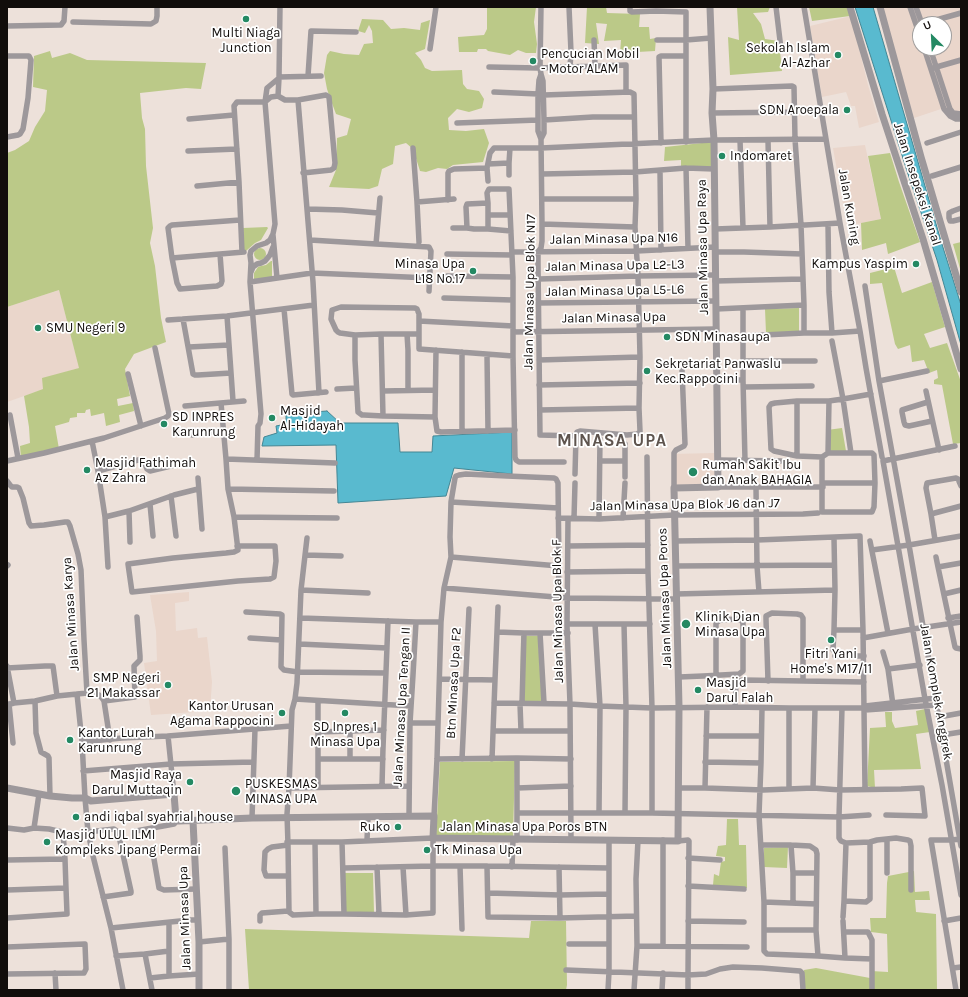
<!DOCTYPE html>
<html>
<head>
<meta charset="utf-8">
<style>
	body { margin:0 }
	#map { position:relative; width:968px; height:997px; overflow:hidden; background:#ede1da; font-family:Karla,sans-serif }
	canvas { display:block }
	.frame { position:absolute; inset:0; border:8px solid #110d0b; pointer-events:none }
	.north { position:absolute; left:912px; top:16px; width:40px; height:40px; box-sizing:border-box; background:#fff; border:1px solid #a09e9d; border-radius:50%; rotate:336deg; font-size:11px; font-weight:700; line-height:16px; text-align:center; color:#110d0b }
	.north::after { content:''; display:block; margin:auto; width:14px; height:18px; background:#248963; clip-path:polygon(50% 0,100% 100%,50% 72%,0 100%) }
</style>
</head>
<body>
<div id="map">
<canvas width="968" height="997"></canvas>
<div class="frame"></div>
<div class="north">U</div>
</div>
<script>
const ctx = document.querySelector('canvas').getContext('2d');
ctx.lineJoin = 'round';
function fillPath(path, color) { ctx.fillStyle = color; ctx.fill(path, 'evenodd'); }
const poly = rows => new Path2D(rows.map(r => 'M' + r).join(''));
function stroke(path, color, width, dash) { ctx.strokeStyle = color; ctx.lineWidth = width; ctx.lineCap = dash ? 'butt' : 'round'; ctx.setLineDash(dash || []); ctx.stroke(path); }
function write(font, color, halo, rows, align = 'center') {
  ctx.font = font + ' Karla,sans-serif'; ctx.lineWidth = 3.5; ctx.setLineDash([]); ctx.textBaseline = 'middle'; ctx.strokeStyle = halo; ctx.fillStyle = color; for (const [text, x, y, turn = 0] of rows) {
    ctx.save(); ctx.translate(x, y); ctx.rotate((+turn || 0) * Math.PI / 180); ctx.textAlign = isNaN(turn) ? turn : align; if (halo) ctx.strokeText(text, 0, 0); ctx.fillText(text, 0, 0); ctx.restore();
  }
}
const built = poly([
	[882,7,961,7,961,111,948,115,941,109,914,118],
	[920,24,944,24,944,48,920,48],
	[851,16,868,85,879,122,859,128,855,106,851,106,846,92,822,97,810,26],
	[865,145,881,219,847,226,833,148],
	[59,290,74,348,80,368,62,373,44,389,7,402,7,307],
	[714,453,715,490,673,490,672,454],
	[189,592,189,601,175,603,176,631,197,628,198,638,207,637,212,682,210,711,151,715,144,663,157,661,156,631,150,595]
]);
const green = poly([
	[487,7,536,7,534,22,537,44,536,53,526,53,518,50,510,55,488,51,486,49,478,49,477,52,459,52,458,37,484,35,487,29],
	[587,7,606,7,607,13,640,14,639,27,649,27,650,39,656,38,655,51,620,53,621,40,604,41,607,24,596,23,599,44,585,43],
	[737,7,770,7,768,12,753,13,761,24,765,39,779,41,782,71,730,75,728,37,739,40],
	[809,7,847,7,850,16,812,21],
	[362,19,383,20,391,29,404,28,420,30,421,23,430,20,425,49,415,53,421,60,425,68,432,71,462,70,463,84,467,89,479,91,484,99,482,108,469,112,457,109,448,118,449,130,466,131,484,129,489,143,483,162,453,165,447,169,438,168,426,172,420,171,413,149,406,143,395,146,393,164,382,169,378,186,369,189,329,187,336,170,337,138,347,135,351,119,336,114,330,98,327,89,324,73,327,55,330,51,344,54,359,55,364,44,373,43,372,31,369,25,365,33,358,31],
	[50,51,52,58,70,53,87,60,206,63,201,89,186,88,140,93,142,118,145,129,146,166,153,228,150,243,155,266,161,318,166,342,134,354,125,369,130,396,117,399,118,406,133,403,134,411,119,415,120,422,106,426,104,413,91,416,90,409,86,410,85,413,77,413,77,417,70,418,69,422,55,426,59,449,21,458,20,446,30,443,29,427,24,396,43,389,42,378,79,368,59,290,7,307,7,153,15,150,29,141,35,127,45,111,47,90,33,87,34,56],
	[711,142,711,167,681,168,681,160,664,161,665,147],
	[890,153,899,182,920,242,888,254,886,243,862,250,861,223,881,219,868,156],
	[267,227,268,228,261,240,255,243,246,251,244,251,243,228],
	[961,242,961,272,953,244],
	'254 254a6 6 0 1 1 12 0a6 6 0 1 1-12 0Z',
	[271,261,272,261,272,278,254,279,254,273,258,267,261,266,266,265],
	[894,267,902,293,932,282,945,327,924,334,930,348,947,343,961,382,961,443,953,444,942,385,934,384,934,380,938,378,937,370,929,373,924,360,912,362,910,345,898,349,895,344,882,283,870,284,870,273],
	[799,308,799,332,766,333,765,309],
	[842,428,846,451,826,451,827,430],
	[521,636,538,636,542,702,520,702],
	[925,709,930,732,916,734,921,769,874,770,875,788,867,786,870,728,886,727,885,712,892,712,892,721,895,728,918,725,916,711],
	[515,761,513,836,436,836,440,762],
	[727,819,738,819,739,845,746,845,747,888,713,885,714,874,719,876,721,862,725,861,725,857,716,856,718,846,726,845],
	[788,847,787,868,764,867,764,848],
	[914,871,915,892,929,891,930,900,915,900,916,912,936,914,937,990,805,990,804,970,816,968,870,978,871,971,888,972,887,934,871,932,870,918,886,918,887,883,888,876],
	[344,873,373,873,374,913,344,914],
	[531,921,566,921,567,985,566,990,249,990,245,929,379,933,529,938]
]);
const water = poly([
	[855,7,873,7,941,241,961,305,961,345,937,260,907,171,855,7],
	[327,411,340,423,398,423,400,452,432,452,433,436,512,432,512,474,454,468,446,496,338,503,336,445,262,446,264,437,277,433,276,426,286,424,286,414,327,411]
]);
const minor = poly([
	[541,7,540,68,541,74,543,81,544,120,544,133,541,139],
	[569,7,571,52,570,67],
	[630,7,630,11,632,12,656,11,686,12,686,142],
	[776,7,781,49],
	[804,7,840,223,860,331,866,368,882,457],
	[910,7,920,36],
	[916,7,922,24],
	[73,22,151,24,156,21,157,16,157,7],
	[922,24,961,13],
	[7,26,61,25,64,21,65,7],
	[594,40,595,65],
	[657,40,686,40,711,38],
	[924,48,944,109,950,116,956,119,961,119],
	[930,48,950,109,953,113,961,114],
	[430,49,436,7],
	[7,56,29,56,31,60,28,98,23,129,20,134,18,135,7,137],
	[489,67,538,68,626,65,626,92],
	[933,68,961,60],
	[541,74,539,80,538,94,538,131,541,139,542,224,542,241,541,248,538,252,538,263,540,435,576,436,577,432,580,431,627,435,637,434,640,432,640,431,639,408,640,357,638,276,635,227,636,199,634,94,630,92,544,95],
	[308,76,311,31,356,32],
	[279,77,321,76],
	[279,78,280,7],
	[713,89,792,86,794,87,795,139,801,225,804,305,804,333],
	[494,92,538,94],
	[278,96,285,100,298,100,313,282,319,393],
	[298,100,326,95,329,97,335,163,334,168,331,170,303,173],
	[712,113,795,112],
	[189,119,234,115],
	[544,120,593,117,634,117],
	[457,123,538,120],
	[740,140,743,228],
	[768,140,770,227],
	[661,143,659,57,661,56,686,56],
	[927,143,961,132],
	[413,148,417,202,454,199],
	[188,151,237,149],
	[488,164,509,163,510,148],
	[487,168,488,181],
	[686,168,714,169],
	[660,171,661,250],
	[542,174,635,172,686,168,688,248],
	[509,175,509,163],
	[932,176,961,167],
	[197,186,239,182],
	[542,199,636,199],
	[448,200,448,173,449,171,454,169,487,168,490,153,494,148,541,148,714,140,826,139],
	[417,202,419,242],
	[488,203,487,193,489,189,509,189,513,277,513,356,515,457,516,460,519,462,564,462],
	[961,208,953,211,949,213,949,218,950,221,953,221,961,219],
	[307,209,342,210,378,213],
	[488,215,510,215],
	[542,224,635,227],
	[828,224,829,292,832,333],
	[453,228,467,228],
	[488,229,488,203,467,204,466,207,467,228,474,229,488,229,511,231],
	[715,229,770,227,840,223],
	[273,235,277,278],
	[310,240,376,244,380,198],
	[376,244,429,247,431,251,429,291],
	[251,251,250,255,251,263,250,282,261,414,260,423,258,426,257,460],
	[242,252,239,182,234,106,237,102,265,102,271,97,278,96,279,78,267,88,265,102,275,224,273,234,270,240,266,243,257,246,251,251],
	[512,252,637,251,715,247],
	[715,252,744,252,802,254],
	[220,254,222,281,221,284,217,286,180,289,177,283,172,258,168,228,170,226,172,225,240,220],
	[447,254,512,255],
	[172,258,244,252],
	[251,272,253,267,257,264,261,263,265,261,270,255,273,247],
	[447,276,513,277],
	[539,279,638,276,715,275],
	[715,281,803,279],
	[250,282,312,273,430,278],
	[865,286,879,381,909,545,961,846],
	[444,298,512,300],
	[538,303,716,301],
	[743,308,743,336,804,333,832,333,860,331],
	[284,309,292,394,293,395,326,392],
	[716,309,804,305],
	[227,316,233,401],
	[183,319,193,374,195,375,198,375,231,373],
	[168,320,227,316,314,305],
	[419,321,513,326],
	[513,332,716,329],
	[407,334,408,350,408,390],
	[419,334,381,334,383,416,435,417],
	[355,335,381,334],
	[743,336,743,380],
	[189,347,229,345],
	[436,350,435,417,437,431,441,432,515,430],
	[487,355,488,431],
	[539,360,640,357],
	[743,361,815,361],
	[128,374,141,426],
	[717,380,743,380,745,460],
	[879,381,927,371],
	[539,385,640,383],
	[744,387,812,386],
	[337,389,356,388],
	[383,391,435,390],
	[926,391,939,450],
	[928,402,902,410,902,412,904,422,905,425,909,426,932,421],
	[221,403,226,459,228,489,234,517,238,550,234,552,226,553,173,558,128,564,132,592,238,581,270,579,274,577,276,561,275,546,237,546],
	[185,406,244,401],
	[540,410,639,408],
	[10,415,18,458],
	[383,416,364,415,362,415,358,412,355,360,355,335,340,333,338,332,336,330,331,319,332,310,341,307,415,308,417,309,419,314,419,349,513,356],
	[462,431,462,352],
	[192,435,224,430],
	[92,441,98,471,105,517,108,567],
	[625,444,625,461],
	[955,446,883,461,925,699,942,785,961,895],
	[828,453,872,453,874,455,875,483,874,507,872,512,822,512,822,457,828,453],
	[828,453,829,401],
	[851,453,843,399,871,394],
	[797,456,797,401],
	[647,457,648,571,652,708,652,813],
	[822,457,797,456,774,451,771,449,769,407,771,404,775,403,797,401,829,401,843,399,832,341],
	[226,459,335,463],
	[718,460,781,461],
	[7,461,44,453,104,438,165,418,168,416,169,414,155,348],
	[600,461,625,461,625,477],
	[98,471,138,460,144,461,147,469,150,471,179,464],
	[575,474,576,436],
	[198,478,202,529],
	[7,481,10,485,12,487,17,487,19,488,23,498,29,523,31,526,44,525,65,522,68,522,70,526,78,554,81,570,84,640,87,693,57,696,35,701,14,703,7,705],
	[822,483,875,483],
	[718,487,823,487],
	[756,487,757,566,759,592],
	[674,488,674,453,676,450,684,446,685,444,682,370],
	[228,489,334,491],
	[171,496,176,536],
	[150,504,153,536],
	[129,511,130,542],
	[931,514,926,488,927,483,956,478,958,479,961,486],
	[105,517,129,511,174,495,198,489],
	[234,517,337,518],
	[558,518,599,519,674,515,803,514,818,513],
	[574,518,575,483],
	[623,518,625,483],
	[599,519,600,439],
	[834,538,835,590,834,630,863,630,865,789],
	[935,540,931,514,961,506],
	[675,541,757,540,860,536,863,630],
	[870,541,888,633],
	[568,546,648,545],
	[872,550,909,545,961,536],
	[305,555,341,556],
	[451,557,559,566,558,483,556,479,554,478,507,476,466,474,459,475,456,476,455,478,451,502,558,508],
	[936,557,938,567],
	[961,563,938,567,955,647,956,648,961,649],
	[7,566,8,565],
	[676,566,834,565],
	[567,572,648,571],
	[444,588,568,598,677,599],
	[301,590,368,593],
	[676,594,835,590],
	[944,594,961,590],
	[558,597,559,566],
	[246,612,280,614,282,615,281,667,284,670,298,672,386,673],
	[301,618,416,622,441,622],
	[948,618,961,616],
	[567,624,650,624],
	[595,624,600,706,599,813],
	[624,624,626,707,625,813],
	[497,632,524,633,522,703],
	[524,633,568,633],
	[540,633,544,703],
	[250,638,281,640],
	[863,638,913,629,961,622],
	[299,644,387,648],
	[833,650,834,630],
	[883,652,888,669,893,705],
	[835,656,864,656],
	[7,666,14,703],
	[7,668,45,666,53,666,57,696],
	[888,669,920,665],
	[679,677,703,676,739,674,743,671,743,623,741,620,737,619,720,620,716,623,716,675],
	[440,679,495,680,498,607],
	[768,681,766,619,766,616,772,613,797,614,801,615,803,618,803,681],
	[87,693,99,695,102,698,104,701,135,697,134,666,140,660,140,656,137,617],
	[77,694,82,742,85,798,88,832,93,856,111,928,190,920,197,920],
	[295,699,411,706],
	[35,701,36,733,41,752,48,756,49,758,50,796],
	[104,701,110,740],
	[494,703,570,704,567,626,568,519],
	[9,704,13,743],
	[520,704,521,731],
	[865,706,936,698],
	[735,707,736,684,739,681,743,680,864,682],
	[762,708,761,763,759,815,764,902,764,951,767,954,818,956,845,958,843,921],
	[939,717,961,713],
	[410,723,438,723],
	[350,731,350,759],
	[493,731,570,731],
	[318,732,384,730],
	[942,735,961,732],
	[168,736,291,726],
	[706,736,761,736],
	[82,742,122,738,168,736,174,794],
	[318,759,383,759],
	[437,759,517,758,571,759],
	[462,759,469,609],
	[492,759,495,680],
	[705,762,761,763],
	[83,771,171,764,253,762],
	[382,786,383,748,388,621],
	[318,787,318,701],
	[289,788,409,786],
	[517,788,571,786],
	[678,788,705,788,707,707],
	[705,788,763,790,813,788,840,790,901,789,922,788,925,816,886,815],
	[789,788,789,708],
	[813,788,815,708],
	[517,813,652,813,839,817,842,708],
	[869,815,839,817,839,838,841,841,846,843,870,842],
	[409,816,410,723,413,675,416,622],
	[434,816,437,759,441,622,444,588,451,557,450,537,451,502],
	[252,818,255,729],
	[7,828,24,830,34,828,49,829,62,832,63,833,65,859,66,888,7,890],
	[34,828,39,794],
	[136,831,174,824,177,821],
	[88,832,114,829,118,832,131,891,131,893,103,897],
	[571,839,570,704,600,706,652,708,735,707,789,708,863,708,865,710,937,705],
	[887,839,887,873],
	[367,840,368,817],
	[517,840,517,758],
	[678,841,688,840,689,841,688,975,706,974,720,969,733,967,762,968,800,971,802,973,803,990],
	[287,842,342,842,344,914,406,915,433,913,433,866,344,868],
	[315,842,316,914,344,914],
	[342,842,433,838,433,866,487,866,608,868],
	[846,843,844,901,866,902,870,899,870,842,877,840,896,838,908,840,910,841,911,846,911,890],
	[288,845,287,814,289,788,292,710,295,699,297,683,301,590,307,538],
	[761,845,791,845,810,846,816,850,817,854,816,930,818,956],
	[791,845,793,873],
	[225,848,229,939],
	[688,858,720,860],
	[154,859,159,888,164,890,196,889],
	[7,860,65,859],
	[460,866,462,929],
	[487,866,488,917,560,918,636,916],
	[377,867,379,914],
	[403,867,406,915],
	[512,867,513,840],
	[559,867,560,918],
	[287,876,266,876,264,870,265,852,268,849,272,847,288,845,289,912,293,915,316,914],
	[688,886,744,889],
	[488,893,560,895,608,894],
	[764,902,816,904],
	[793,903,793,873,816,873],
	[843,917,844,901],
	[7,918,67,914,66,888],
	[260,921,260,915,262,913,288,911],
	[688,921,744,922],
	[944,921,961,918],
	[169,923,169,976,199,974],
	[111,928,123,990],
	[764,930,816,930],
	[844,932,868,932,872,940,872,959,845,958],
	[199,942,229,939,229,990],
	[569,944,609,944],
	[637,946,747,947],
	[663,946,663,840],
	[7,947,85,944,86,969,84,973,7,974],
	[145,954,169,951],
	[116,956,145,954,152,990],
	[872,959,872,990],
	[953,968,961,967],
	[566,970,688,975,688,990],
	[55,973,56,990],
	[150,978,169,976],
	[608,990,609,972,609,840],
	[634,990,637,946,636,879,638,840],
	[662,990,663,973],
	[956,990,931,840,951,840,961,839]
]);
const tertiary = poly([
	[850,7,882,114,923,239,961,369],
	[880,7,921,157,961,292],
	[7,788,50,796,72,798,85,798,91,801,174,794,176,819,179,821,252,818,434,816,433,838,678,841,679,707,674,488,718,487,714,140,712,113,713,89,710,7],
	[193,821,199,942,199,990]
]);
const markers = [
	[246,19,4,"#248963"],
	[838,55,4,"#248963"],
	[533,61,4,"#248963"],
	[847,110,4,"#248963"],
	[722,156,4,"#248963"],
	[916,264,4,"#248963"],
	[473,271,4,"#248963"],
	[38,328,4,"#248963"],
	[667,337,4,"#248963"],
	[647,371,4,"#248963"],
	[272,418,4,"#248963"],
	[164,424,4,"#248963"],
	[87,470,4,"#248963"],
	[693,472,5,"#248963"],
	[686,624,5,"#248963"],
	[831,640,4,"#248963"],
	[168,685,4,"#248963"],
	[698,690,4,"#248963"],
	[282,713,4,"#248963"],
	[345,713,4,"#248963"],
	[70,740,4,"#248963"],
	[190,782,4,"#248963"],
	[236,791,5,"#248963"],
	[76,817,4,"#248963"],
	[398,827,4,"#248963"],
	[47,842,4,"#248963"],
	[427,850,4,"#248963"]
];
const poiNames = [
	["Multi Niaga",246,33,"center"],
	["Junction",246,48,"center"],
	["Sekolah Islam",830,48,"right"],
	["Al-Azhar",830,63,"right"],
	["Pencucian Mobil",541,54],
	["- Motor ALAM",541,69],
	["SDN Aroepala",839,110,"right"],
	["Indomaret",730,156],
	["Minasa Upa",465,264,"right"],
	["L18 No.17",465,279,"right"],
	["Kampus Yaspim",908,264,"right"],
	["SMU Negeri 9",46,328],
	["SDN Minasaupa",675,337],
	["Sekretariat Panwaslu",655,364],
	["Kec.Rappocini",655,379],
	["Masjid",280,411],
	["Al-Hidayah",280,426],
	["SD INPRES",172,417],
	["Karunrung",172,432],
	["Masjid Fathimah",95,463],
	["Az Zahra",95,478],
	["Rumah Sakit Ibu",702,465],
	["dan Anak BAHAGIA",702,480],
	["Klinik Dian",695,617],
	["Minasa Upa",695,632],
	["Fitri Yani",831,654,"center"],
	["Home's M17/11",831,669,"center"],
	["SMP Negeri",160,678,"right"],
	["21 Makassar",160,693,"right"],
	["Masjid",706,683],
	["Darul Falah",706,698],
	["Kantor Urusan",274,706,"right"],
	["Agama Rappocini",274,721,"right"],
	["SD Inpres 1",345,727,"center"],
	["Minasa Upa",345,742,"center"],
	["Kantor Lurah",78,733],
	["Karunrung",78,748],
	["Masjid Raya",182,775,"right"],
	["Darul Muttaqin",182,790,"right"],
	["PUSKESMAS",245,784],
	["MINASA UPA",245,799],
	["andi iqbal syahrial house",84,817],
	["Ruko",390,827,"right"],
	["Masjid ULUL ILMI",55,835],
	["Kompleks Jipang Permai",55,850],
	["Tk Minasa Upa",435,850]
];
const streetNames = [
	["Jalan Insepeksi Kanal",917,184,72],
	["Jalan Kuning",849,207,80],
	["Jalan Minasa Upa N16",614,239,-1],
	["Jalan Minasa Upa Raya",703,247,-91],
	["Jalan Minasa Upa L2-L3",615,266,-1],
	["Jalan Minasa Upa L5-L6",615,291,-1],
	["Jalan Minasa Upa Blok N17",530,292,-89],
	["Jalan Minasa Upa",614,318,-1],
	["Jalan Minasa Upa Blok J6 dan J7",685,505,-1],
	["Jalan Minasa Upa Poros",665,598,-92],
	["Jalan Minasa Upa Blok F",558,611,-91],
	["Jalan Minasa Karya",71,614,-94],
	["Btn Minasa Upa F2",454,683,-87],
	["Jalan Komplek Anggrek",936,692,80],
	["Jalan Minasa Upa Tengan II",402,707,-87],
	["Jalan Minasa Upa Poros BTN",524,827],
	["Jalan Minasa Upa",185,918,-92]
];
const districtNames = [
	["MINASA UPA",612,441]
];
fillPath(built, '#ead6cb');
fillPath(green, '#bbc988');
fillPath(water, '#59bacf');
stroke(water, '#438694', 1);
stroke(minor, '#9d989b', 5.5);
stroke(tertiary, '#9d989b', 7);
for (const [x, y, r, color] of markers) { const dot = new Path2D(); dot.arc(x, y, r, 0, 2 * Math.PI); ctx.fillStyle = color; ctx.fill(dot); stroke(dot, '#fff', 1.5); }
write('13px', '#110d0b', '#fff', poiNames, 'left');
write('13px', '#110d0b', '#fff', streetNames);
ctx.letterSpacing = '1px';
write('bold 17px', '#5e544e', '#fff', districtNames);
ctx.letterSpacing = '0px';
</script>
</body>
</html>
